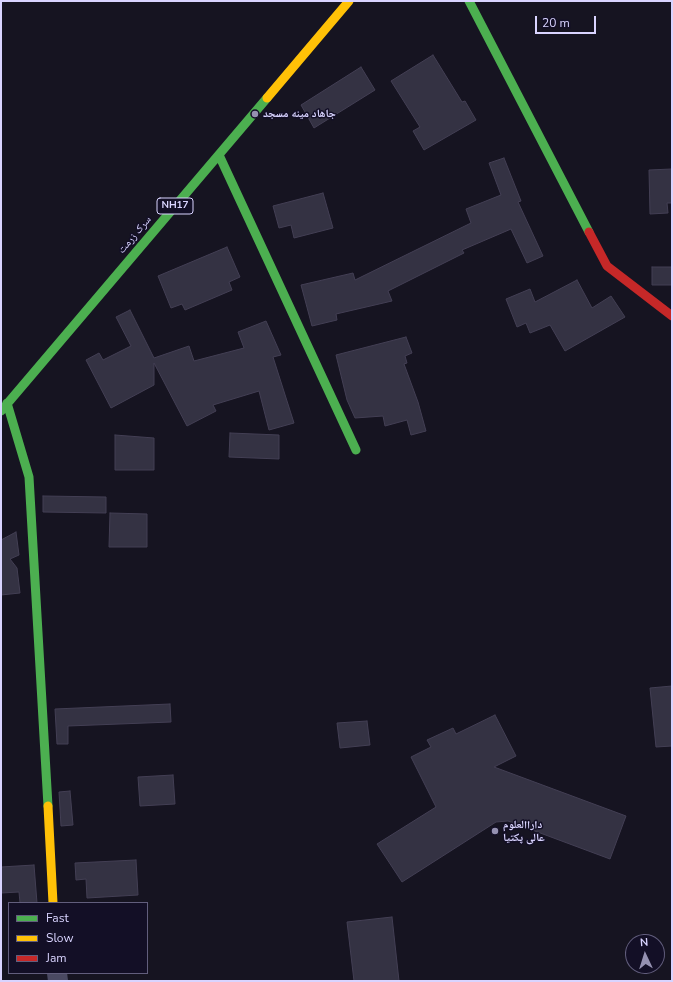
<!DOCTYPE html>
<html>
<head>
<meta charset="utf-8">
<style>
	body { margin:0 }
	#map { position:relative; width:673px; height:982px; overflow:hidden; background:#161421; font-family:"Nunito Sans",sans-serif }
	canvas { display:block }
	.frame { position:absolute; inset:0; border:2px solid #d9d4ff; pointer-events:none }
	.legend { position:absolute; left:8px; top:902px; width:140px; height:72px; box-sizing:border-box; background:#130f26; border:1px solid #625e7d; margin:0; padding:5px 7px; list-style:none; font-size:12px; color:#d9d4ff }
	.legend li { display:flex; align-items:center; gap:8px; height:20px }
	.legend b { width:20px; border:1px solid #625e7d }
	.north { position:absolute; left:625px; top:934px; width:40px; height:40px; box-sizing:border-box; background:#130f26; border:1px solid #625e7d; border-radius:50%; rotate:356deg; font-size:11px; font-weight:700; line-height:16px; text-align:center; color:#d9d4ff }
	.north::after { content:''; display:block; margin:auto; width:14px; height:18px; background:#9591b1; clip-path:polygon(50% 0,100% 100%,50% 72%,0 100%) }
	.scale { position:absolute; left:535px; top:16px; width:61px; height:18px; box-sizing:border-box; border:2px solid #d9d4ff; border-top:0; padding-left:5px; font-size:12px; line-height:14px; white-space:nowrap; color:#d9d4ff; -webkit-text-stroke:3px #130f26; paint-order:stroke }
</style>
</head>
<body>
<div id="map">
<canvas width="673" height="982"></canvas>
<div class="frame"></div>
<ul class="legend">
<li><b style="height:5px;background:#4caf50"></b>Fast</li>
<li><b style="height:5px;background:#ffc107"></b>Slow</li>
<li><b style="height:5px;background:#c62828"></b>Jam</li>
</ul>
<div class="north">N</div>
<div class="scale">20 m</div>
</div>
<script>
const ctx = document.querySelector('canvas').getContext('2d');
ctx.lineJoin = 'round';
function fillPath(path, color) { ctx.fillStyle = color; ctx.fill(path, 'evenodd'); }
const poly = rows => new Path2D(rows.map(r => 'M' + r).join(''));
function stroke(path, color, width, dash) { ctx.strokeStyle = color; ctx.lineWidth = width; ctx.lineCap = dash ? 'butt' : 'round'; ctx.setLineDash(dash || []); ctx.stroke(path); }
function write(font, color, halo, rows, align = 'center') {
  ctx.font = font + ' "Nunito Sans","Noto Naskh Arabic",sans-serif'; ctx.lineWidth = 3; ctx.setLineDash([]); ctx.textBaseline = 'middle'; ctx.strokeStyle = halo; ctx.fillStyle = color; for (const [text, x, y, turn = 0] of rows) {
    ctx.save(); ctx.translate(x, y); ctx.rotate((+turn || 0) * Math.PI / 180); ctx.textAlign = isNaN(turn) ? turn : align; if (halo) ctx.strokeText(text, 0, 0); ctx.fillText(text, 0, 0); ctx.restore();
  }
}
const building = poly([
	[433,55,462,102,465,101,476,120,424,150,413,131,420,127,391,81,433,55],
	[361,67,375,90,314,128,301,105,361,67],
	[504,158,521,201,518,202,543,256,527,263,511,229,462,250,464,253,388,291,392,301,336,314,337,320,312,326,301,285,353,273,355,280,471,223,466,209,501,195,489,163,504,158],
	[672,169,672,203,667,203,668,213,650,214,649,170,672,169],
	[323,193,333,228,294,238,291,225,279,228,273,206,323,193],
	[227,247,240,277,229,282,232,290,185,310,182,304,171,308,158,276,227,247],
	[652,267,672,267,672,285,652,285,652,267],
	[577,280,592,308,611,296,625,317,565,351,550,325,530,333,526,323,517,327,506,299,530,289,535,302,577,280],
	[130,310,154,358,189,346,194,361,244,348,238,332,266,321,281,355,273,357,294,423,269,430,259,391,213,405,216,411,187,426,154,363,154,385,111,408,86,360,99,353,103,360,131,346,116,317,130,310],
	[406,337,412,353,405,356,407,363,404,364,418,402,426,431,411,435,407,420,385,426,383,416,355,418,347,400,336,355,406,337],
	[230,433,279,435,279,459,229,457,230,433],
	[115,435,154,438,154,470,115,470,115,435],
	[43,496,106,497,106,513,43,512,43,496],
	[110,513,147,514,147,547,109,547,110,513],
	[16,532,19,555,10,559,17,568,20,593,1,595,1,540,16,532],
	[672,686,672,746,656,747,650,688,672,686],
	[170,704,171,722,68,726,68,744,57,744,55,709,170,704],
	[495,715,516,756,494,767,626,816,610,859,508,821,496,822,402,882,377,844,436,807,411,757,431,747,427,740,453,728,456,734,495,715],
	[367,721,370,745,340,748,337,723,367,721],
	[173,775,175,804,140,806,138,777,173,775],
	[70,791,73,825,61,826,59,792,70,791],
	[136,860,138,895,87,898,86,879,76,880,75,863,136,860],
	[34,865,37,903,20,903,19,892,1,893,1,867,34,865],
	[392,917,399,981,354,981,347,922,392,917]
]);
const street = poly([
	[57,973,58,981]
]);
const fast = poly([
	[469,1,589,232],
	[219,155,356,450],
	[7,403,29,477,48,806],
	[1,411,267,98]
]);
const slow = poly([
	[267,98,349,1],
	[48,806,53,903]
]);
const jam = poly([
	[589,232,607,266,672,316]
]);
const markers = [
	[255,114,4,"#9591b1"],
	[495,831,4,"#9591b1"]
];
const shields = [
	[175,206,36]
];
const shieldNames = [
	["NH17",175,206]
];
const poiNames = [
	["جاهاد مینه مسجد",263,114],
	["داراالعلوم",503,825],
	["عالی پکتیا",503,838]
];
const streetNames = [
	["سرک زرمت",135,235,-50]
];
fillPath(building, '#343243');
stroke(building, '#433f54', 1);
stroke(street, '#4a4962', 20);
stroke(fast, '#4caf50', 9);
stroke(slow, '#ffc107', 9);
stroke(jam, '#c62828', 9);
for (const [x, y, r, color] of markers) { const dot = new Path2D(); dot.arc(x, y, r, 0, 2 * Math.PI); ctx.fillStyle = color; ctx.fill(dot); stroke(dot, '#130f26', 1.5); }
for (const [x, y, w] of shields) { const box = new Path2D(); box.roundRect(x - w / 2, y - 8, w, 16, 3); ctx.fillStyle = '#130f26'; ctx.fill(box); stroke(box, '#d9d4ff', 1); }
write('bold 10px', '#d9d4ff', null, shieldNames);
write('bold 11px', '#d9d4ff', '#130f26', poiNames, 'left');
write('11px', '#d9d4ff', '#130f26', streetNames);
</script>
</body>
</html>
